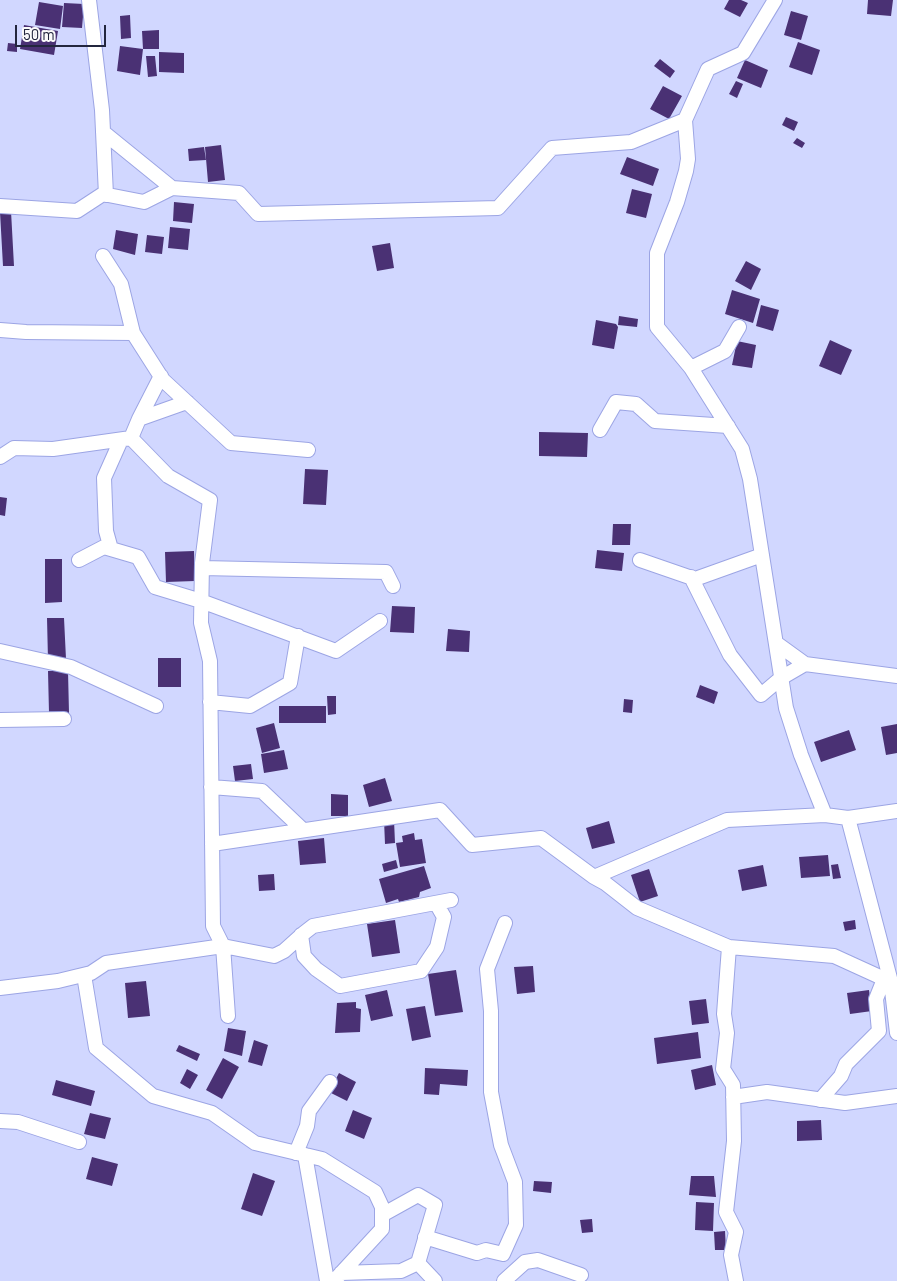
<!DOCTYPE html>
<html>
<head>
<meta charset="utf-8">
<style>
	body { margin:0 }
	#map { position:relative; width:897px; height:1281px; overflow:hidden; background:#d1d7ff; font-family:Barlow,sans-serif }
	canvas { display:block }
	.scale { position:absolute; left:15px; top:25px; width:91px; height:22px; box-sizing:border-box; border:2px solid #23263e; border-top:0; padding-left:6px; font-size:15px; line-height:18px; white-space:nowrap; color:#23263e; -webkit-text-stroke:4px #fbfbfb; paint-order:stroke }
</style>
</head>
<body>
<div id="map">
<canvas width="897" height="1281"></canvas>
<div class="scale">50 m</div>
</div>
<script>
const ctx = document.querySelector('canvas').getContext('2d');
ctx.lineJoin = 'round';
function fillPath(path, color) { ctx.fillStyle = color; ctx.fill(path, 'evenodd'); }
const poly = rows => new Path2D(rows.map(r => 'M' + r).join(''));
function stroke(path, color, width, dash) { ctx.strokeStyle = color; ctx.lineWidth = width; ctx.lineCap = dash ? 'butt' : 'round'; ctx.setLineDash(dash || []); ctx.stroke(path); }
const building = poly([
	[729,0,741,0,748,3,740,17,724,9],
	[868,0,893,0,891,16,867,14],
	[39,2,63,6,60,29,35,25],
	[64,3,84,4,82,28,62,27],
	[791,11,808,16,801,40,784,35],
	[130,15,131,38,121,39,120,16],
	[24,25,58,31,54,55,20,49],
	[159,30,159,49,143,49,142,31],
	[798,42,820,50,812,75,789,67],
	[8,43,17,44,17,52,7,51],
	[120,46,143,49,140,75,117,71],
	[159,52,184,53,184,73,159,72],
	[146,56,155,56,157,76,148,77],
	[660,59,675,71,670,78,654,66],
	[745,60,768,70,761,88,737,78],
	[736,81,743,84,737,98,729,94],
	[663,86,682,96,669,119,650,109],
	[786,117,798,122,794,131,782,125],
	[797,138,805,143,802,148,793,143],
	[221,145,225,180,208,182,205,147],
	[204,147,206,160,189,161,188,149],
	[627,157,659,169,653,186,620,174],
	[632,189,652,194,646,218,626,213],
	[174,202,194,204,192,223,173,221],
	[11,211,14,266,3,266,0,212],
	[170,227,190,229,188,250,168,248],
	[116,230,138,234,135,255,113,249],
	[147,235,164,237,162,254,145,252],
	[390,243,394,268,377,271,372,246],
	[746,261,761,269,751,290,735,281],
	[732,290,760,299,753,323,725,314],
	[761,305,779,310,773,331,756,326],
	[619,316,638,319,637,327,618,325],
	[596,320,616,324,618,327,614,349,592,345],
	[830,340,852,350,841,375,819,366],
	[737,341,756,345,752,368,732,365],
	[539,432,588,433,587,457,539,456],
	[305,469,328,470,326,505,303,504],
	[0,497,7,498,5,516,0,515],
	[613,524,631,524,630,545,612,545],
	[597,550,624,553,622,571,595,568],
	[194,551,195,581,166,582,165,552],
	[45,559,62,559,62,602,45,603],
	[392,606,415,607,414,633,390,632],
	[47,618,64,618,66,659,48,660],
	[448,629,470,631,469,652,446,651],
	[158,658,181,658,181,687,158,687],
	[48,671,68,671,69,713,49,713],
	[700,685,718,692,714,704,696,697],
	[327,696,336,696,336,714,328,715],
	[624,699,633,700,632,713,623,712],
	[279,706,326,706,326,723,279,723],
	[274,723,280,748,262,753,256,728],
	[897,724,897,753,886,755,881,727],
	[849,730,856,750,821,762,814,742],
	[284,750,288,769,264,773,261,754],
	[251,764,253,779,235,781,233,766],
	[385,778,392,801,369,807,363,785],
	[331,794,348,795,348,816,331,816],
	[384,820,394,820,395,843,385,844],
	[609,821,615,843,592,849,586,828],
	[414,833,415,840,422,839,426,863,400,867,396,843,403,842,402,836],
	[324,838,326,863,300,865,298,841],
	[828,855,830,876,801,878,799,857],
	[396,860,398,868,384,872,382,864],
	[838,864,841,878,833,879,831,865],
	[763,865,767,886,742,891,738,870],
	[424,866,431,888,420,892,419,897,399,902,398,899,386,903,379,879],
	[649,869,658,896,640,902,631,875],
	[274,874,275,890,259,891,258,875],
	[395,920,400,953,372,957,367,924],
	[855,920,856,929,845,931,843,922],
	[533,966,535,992,517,994,514,967],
	[456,970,463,1012,435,1016,428,974],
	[146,981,150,1016,128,1018,125,983],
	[387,990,393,1016,371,1021,365,995],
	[869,990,872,1011,850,1014,847,993],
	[706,999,709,1023,692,1025,689,1001],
	[356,1002,356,1008,361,1009,360,1032,335,1033,337,1003],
	[425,1006,431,1037,412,1041,406,1009],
	[228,1028,246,1031,242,1056,224,1051],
	[698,1032,701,1058,657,1064,654,1038],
	[254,1040,268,1045,262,1066,248,1062],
	[179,1045,200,1054,197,1061,176,1051],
	[223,1058,239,1067,222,1099,206,1090],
	[712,1065,716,1085,695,1090,691,1070],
	[425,1068,468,1070,467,1086,440,1084,439,1095,424,1094],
	[187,1069,198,1075,190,1089,180,1083],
	[339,1073,356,1082,347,1101,329,1092],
	[56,1080,95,1091,91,1106,52,1095],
	[353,1110,372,1118,364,1139,345,1131],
	[90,1113,111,1118,105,1139,84,1134],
	[821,1120,822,1140,797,1141,797,1121],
	[92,1157,118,1164,112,1186,86,1179],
	[253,1173,275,1181,262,1216,241,1209],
	[691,1176,714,1176,716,1197,689,1195],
	[534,1181,552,1182,551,1193,533,1191],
	[696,1202,714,1203,713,1231,695,1230],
	[592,1219,593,1232,582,1233,580,1220],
	[725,1231,726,1250,715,1250,714,1232]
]);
const minor = poly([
	[89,0,102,110,106,195],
	[775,0,743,53,708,69,685,120,688,159,686,171,677,202,657,253,657,327,691,368,742,449,750,479,786,708,801,755,825,815,848,818,897,811],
	[103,132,172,188],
	[0,206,77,211,103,194,144,202,172,188,239,193,258,214,498,208,552,148,631,142,685,120],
	[103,256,121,284,133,333,163,380,231,443,308,450],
	[0,330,26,332,133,333],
	[691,368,725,351,739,327],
	[139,419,161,376],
	[600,430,616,402,636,404,655,421,728,426],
	[131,438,139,419,187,402],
	[0,457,14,448,53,449,131,438,168,476,210,500,202,563,201,623,210,661,213,926,223,946,228,1016],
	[111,549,106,531,104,478,121,440],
	[79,560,104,547,138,557,155,587,201,601,336,651,380,621],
	[640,560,695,579,762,555],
	[202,568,386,572,393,586],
	[691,577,730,655,761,695,781,678,805,664],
	[776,643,805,664,897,676],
	[0,651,71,667,156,706],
	[210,702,250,706,290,683,298,636],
	[0,720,64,719],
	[211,787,262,791,303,830],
	[212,844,440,810,472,845,541,838,594,877,605,883,637,908,729,947,834,956,891,982,848,818],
	[594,877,727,820,825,815],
	[301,935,304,956,316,969,340,986,421,971,437,947,444,917,436,903],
	[729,947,724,1014,727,1033,723,1069,733,1085,734,1141,726,1212,736,1232,731,1255,736,1281],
	[84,975,96,1048,153,1096,212,1113,255,1143,322,1159,375,1192,382,1207,382,1229,334,1281],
	[891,982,897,1033],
	[0,988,58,981,91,973,106,963,223,946,274,956,284,951,304,933,313,926,451,900],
	[733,1097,767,1092,845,1103,897,1096],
	[820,1100,841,1076,846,1064,879,1031,876,999,884,979],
	[0,1121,18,1122,79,1142],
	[296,1153,307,1126,309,1111,330,1082],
	[305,1155,327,1281],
	[382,1215,418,1195,435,1205,418,1263],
	[425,1237,477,1253,486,1250,503,1254,516,1225,515,1182,501,1145,491,1092,491,1011,487,969,505,923],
	[341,1273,401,1271,418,1263,435,1281],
	[504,1281,525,1262,538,1260,581,1275]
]);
fillPath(building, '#4a3174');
stroke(minor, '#9ca5e4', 16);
stroke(minor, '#fff', 14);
</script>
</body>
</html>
